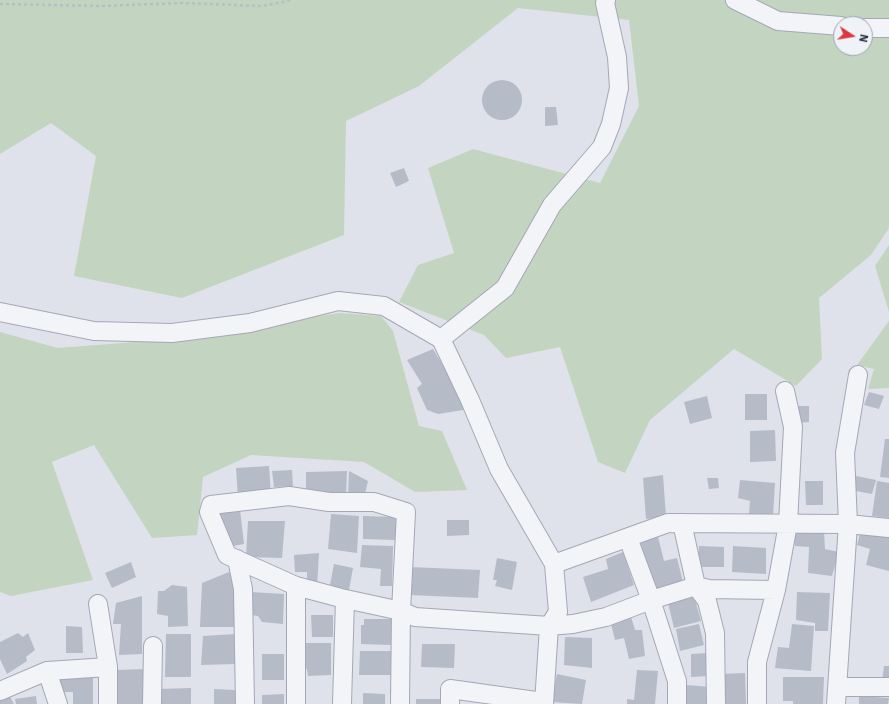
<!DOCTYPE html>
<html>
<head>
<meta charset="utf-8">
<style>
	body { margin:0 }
	#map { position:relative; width:889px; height:704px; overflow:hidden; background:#dfe2ea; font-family:"IBM Plex Sans",sans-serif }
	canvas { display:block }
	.north { position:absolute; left:833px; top:16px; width:40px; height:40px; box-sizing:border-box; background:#eff2f7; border:1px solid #9fa4af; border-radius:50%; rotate:102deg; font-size:11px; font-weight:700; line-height:16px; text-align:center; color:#262e43 }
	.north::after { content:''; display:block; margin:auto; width:14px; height:18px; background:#dd373d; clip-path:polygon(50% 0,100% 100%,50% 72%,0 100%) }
</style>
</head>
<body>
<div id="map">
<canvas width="889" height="704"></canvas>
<div class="north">N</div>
</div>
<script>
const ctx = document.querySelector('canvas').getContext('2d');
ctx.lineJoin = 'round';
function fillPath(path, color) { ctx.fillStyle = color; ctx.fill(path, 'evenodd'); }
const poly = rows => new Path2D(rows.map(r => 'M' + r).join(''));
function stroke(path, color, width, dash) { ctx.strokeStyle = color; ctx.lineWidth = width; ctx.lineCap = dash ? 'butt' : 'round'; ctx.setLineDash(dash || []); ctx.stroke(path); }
const green = poly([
	[0,0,889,0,889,228,871,255,819,298,822,359,796,386,734,349,650,420,625,473,598,462,560,347,506,358,484,335,399,302,418,265,454,253,428,168,473,149,600,183,639,106,629,20,518,8,419,86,346,121,344,235,182,298,74,276,96,156,51,123,0,154],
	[841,24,865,24,865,48,841,48],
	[889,245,889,312,875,266],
	[340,313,381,316,393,331,419,426,442,431,467,490,415,492,364,462,251,455,203,477,197,535,152,538,94,445,52,462,93,580,11,596,0,592,0,332,58,348,136,342],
	[889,321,889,388,868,389,874,369,857,365]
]);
const building = poly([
	'482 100a20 20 0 1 1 40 0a20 20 0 1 1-40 0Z',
	[545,107,556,107,558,125,545,126],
	[404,168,409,181,396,187,390,173],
	[433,349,466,403,463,410,438,414,427,410,417,388,422,384,407,360],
	[869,392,884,396,879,409,864,405],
	[745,394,767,394,767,420,745,420],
	[707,396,712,418,690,424,684,402],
	[798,406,809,406,809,422,798,423],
	[775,430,776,461,750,462,750,431],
	[885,439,889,439,889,478,880,477],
	[269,466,271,496,238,498,236,468],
	[292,470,293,486,274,487,272,471],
	[347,471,346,497,306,494,306,472],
	[349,471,368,481,364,498,348,497],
	[663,475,666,517,646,519,643,478],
	[856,476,876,480,872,494,856,491],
	[707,478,718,478,719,488,709,489],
	[740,480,775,483,773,517,749,515,750,501,738,498],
	[805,481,823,481,823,505,806,505],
	[877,481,889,483,889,518,872,516],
	[240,510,244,544,228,547,215,514],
	[331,514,359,516,357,553,328,549],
	[363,516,397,517,396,540,363,539],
	[447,520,469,520,469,535,447,536],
	[248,521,285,521,282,558,246,557],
	[861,530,889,534,889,571,866,565,870,549,857,545],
	[794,532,824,532,825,549,839,552,832,576,808,573,809,547,795,546],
	[658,537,664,561,677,558,683,582,653,590,640,541],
	[362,545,393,546,392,586,380,586,381,569,360,567],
	[699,546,724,547,724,567,698,567],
	[733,546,766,548,766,574,732,572],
	[623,552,634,585,591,602,583,577,608,569,606,559],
	[319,553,317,587,307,585,307,572,295,572,294,555],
	[497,558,517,562,512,590,495,586,497,580,493,580],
	[131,562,136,577,112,588,105,573],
	[334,564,353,568,349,590,330,585],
	[410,567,480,570,478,598,409,595],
	[229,572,234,583,234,627,200,627,202,583],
	[172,585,187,587,188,626,168,627,168,616,157,614,158,591,164,591],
	[251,592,284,594,283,624,262,622,258,616,251,615],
	[797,592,830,593,828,631,815,631,815,623,796,620],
	[142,596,142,654,119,655,121,624,113,624,116,603],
	[694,596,701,621,674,628,668,603],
	[311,615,333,615,333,637,312,637],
	[631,617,635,630,642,630,645,656,629,659,624,638,615,640,611,624],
	[364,619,391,619,391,645,361,644,361,625,364,625],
	[699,624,704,645,680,651,676,629],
	[792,624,814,626,811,671,775,668,778,647,789,648],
	[66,626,82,627,83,653,66,653],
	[18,633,23,637,28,633,35,650,26,657,27,661,7,674,0,659,0,642],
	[166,634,191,634,191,677,165,677],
	[235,634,235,664,201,665,203,636],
	[565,637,592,638,592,668,564,665],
	[299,643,331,643,331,675,308,676,307,669,298,668],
	[422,644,455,644,454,668,421,667],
	[360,651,391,651,392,675,359,675],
	[709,653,709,676,691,677,691,654],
	[262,654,284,654,284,680,262,680],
	[884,666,889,666,889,682,882,682],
	[146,669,145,704,116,704,115,670],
	[637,670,658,671,655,704,627,704,627,699,634,700],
	[745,673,746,704,719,704,719,674],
	[557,674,586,680,582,704,551,702],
	[93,675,93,704,73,704,73,692,57,692,57,676],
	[783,677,824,677,823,704,793,704,793,701,783,701],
	[686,685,711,687,709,704,684,704],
	[191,688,191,704,157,704,157,689],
	[214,689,235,690,235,704,214,704],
	[8,693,14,704,0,704,0,698],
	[363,693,385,694,385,704,363,704],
	[284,694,284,704,262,704,262,695],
	[36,696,37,704,16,704,15,699],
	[859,696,889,698,888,704,859,704],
	[416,699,441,699,441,704,416,704]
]);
const path = poly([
	[0,4,101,6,182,3,262,6,293,0]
]);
const street = poly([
	[735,0,778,21,841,26],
	[865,28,889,28],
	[0,312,94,331,172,333,250,323,338,301,384,306,441,339,470,400,499,469,554,564,558,612,549,626,544,704],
	[441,339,505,288,552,205,602,147,611,124,619,88,617,57,605,3,606,0],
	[682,523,696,586,707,601,715,633,716,704],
	[628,538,651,600,677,681,677,704],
	[237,559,243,589,245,704],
	[554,564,668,523,848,524,889,528],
	[98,604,108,667,108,704],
	[47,671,58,704],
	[837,687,889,687],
	[0,691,47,671,108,667],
	[152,704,153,646],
	[296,704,296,586],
	[342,704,345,599],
	[400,704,401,611,406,512,374,502,329,502,289,496,211,505,209,512,227,555,296,586,341,598,401,611,415,617,549,626,573,624,606,617,651,600,696,586,709,589,776,590],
	[450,704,450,689,543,702],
	[757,704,757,662,776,590,788,524,793,427,785,391],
	[836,704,848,524,845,453,858,375]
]);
fillPath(green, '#c3d5c0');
fillPath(building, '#b6bbc8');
stroke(street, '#a4a8b5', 20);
stroke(path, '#babdc5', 2.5, [3, 3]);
stroke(street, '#f3f4f8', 18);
</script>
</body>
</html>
